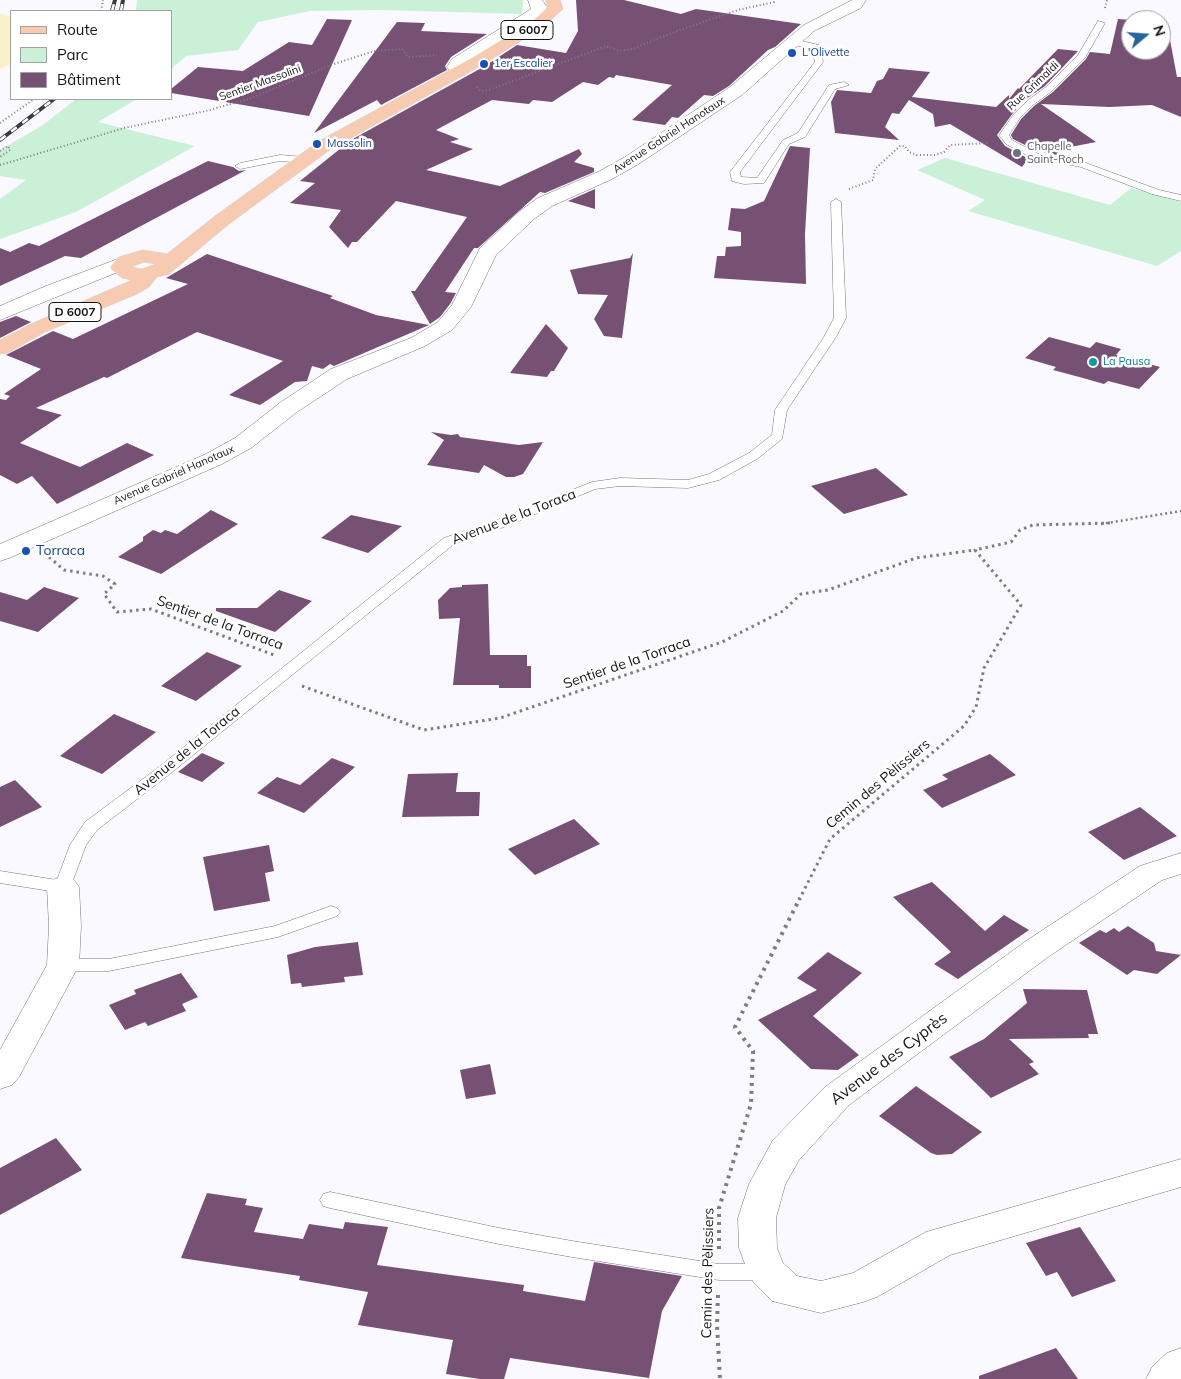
<!DOCTYPE html>
<html>
<head>
<meta charset="utf-8">
<style>
	body { margin:0 }
	#map { position:relative; width:1181px; height:1379px; overflow:hidden; background:#f9f9ff; font-family:Mulish,sans-serif }
	canvas { display:block }
	.legend { position:absolute; left:10px; top:10px; width:162px; height:90px; box-sizing:border-box; background:#fff; border:1px solid #a1a1a3; margin:0; padding:6px 9px; list-style:none; font-size:15px; color:#151518 }
	.legend li { display:flex; align-items:center; gap:10px; height:25px }
	.legend b { width:25px; border:1px solid #a1a1a3 }
	.north { position:absolute; left:1121px; top:10px; width:50px; height:50px; box-sizing:border-box; background:#fff; border:1px solid #a1a1a3; border-radius:50%; rotate:72deg; font-size:14px; font-weight:700; line-height:20px; text-align:center; color:#151518 }
	.north::after { content:''; display:block; margin:auto; width:18px; height:22px; background:#26649a; clip-path:polygon(50% 0,100% 100%,50% 72%,0 100%) }
</style>
</head>
<body>
<div id="map">
<canvas width="1181" height="1379"></canvas>
<ul class="legend">
<li><b style="height:6px;background:#f6cbb2"></b>Route</li>
<li><b style="height:14px;background:#caf0d8"></b>Parc</li>
<li><b style="height:14px;background:#775173"></b>Bâtiment</li>
</ul>
<div class="north">N</div>
</div>
<script>
const ctx = document.querySelector('canvas').getContext('2d');
ctx.lineJoin = 'round';
function fillPath(path, color) { ctx.fillStyle = color; ctx.fill(path, 'evenodd'); }
const poly = rows => new Path2D(rows.map(r => 'M' + r).join(''));
function stroke(path, color, width, dash) { ctx.strokeStyle = color; ctx.lineWidth = width; ctx.lineCap = dash ? 'butt' : 'round'; ctx.setLineDash(dash || []); ctx.stroke(path); }
function write(font, color, halo, rows, align = 'center') {
  ctx.font = font + ' Mulish,sans-serif'; ctx.lineWidth = 5; ctx.setLineDash([]); ctx.textBaseline = 'middle'; ctx.strokeStyle = halo; ctx.fillStyle = color; for (const [text, x, y, turn = 0] of rows) {
    ctx.save(); ctx.translate(x, y); ctx.rotate((+turn || 0) * Math.PI / 180); ctx.textAlign = isNaN(turn) ? turn : align; if (halo) ctx.strokeText(text, 0, 0); ctx.fillText(text, 0, 0); ctx.restore();
  }
}
const green = poly([
	[137,0,523,0,522,14,381,10,310,11,258,22,238,50,186,56,171,69,171,11,136,11],
	[76,99,137,99,98,122,195,146,76,212,0,239,0,199,26,180,0,176,0,150,43,125],
	[945,158,1110,205,1131,188,1181,202,1181,251,1157,266,968,211,985,200,917,170]
]);
const sand = poly([
	[0,13,11,17,11,64,0,69]
]);
const building = poly([
	[576,0,624,0,681,14,696,9,801,24,775,47,768,50,729,86,713,96,704,95,678,118,672,117,665,125,632,120,672,85,616,75,614,78,609,77,598,85,583,82,552,102,533,100,529,104,492,100,436,130,459,139,450,142,473,149,426,170,500,186,579,149,582,154,574,162,594,168,594,172,545,193,540,192,478,248,474,248,445,292,456,293,450,304,440,317,430,324,411,291,415,291,467,217,396,201,357,242,352,242,348,248,329,227,341,210,290,203,315,183,300,181,351,140,485,66,517,45,566,53,578,31],
	[327,19,352,20,309,116,171,93,171,89,198,67,243,71,289,42,312,45],
	[1118,19,1131,20,1131,50,1161,50,1161,23,1167,24,1177,77,1181,77,1181,117,1152,105,1109,107,1041,104,1096,142,1060,149,1057,155,1037,151,1013,139,1011,135,1021,119,1034,106,1053,92,1086,59,1090,52,1110,54],
	[397,22,425,23,421,31,487,34,451,57,445,66,447,70,381,105,377,100,314,133],
	[1058,49,1078,51,1045,86,1026,99,1013,113,997,135,1005,146,1029,159,1041,161,1027,160,1022,167,950,124,935,127,933,114,909,100,899,114,892,113,885,127,899,140,835,133,831,102,837,90,871,93,877,81,883,79,889,68,930,72,912,97,996,107,1009,95,1009,99,1018,88,1019,89],
	[790,146,810,148,805,234,806,284,714,278,717,256,725,256,726,247,741,246,741,232,728,230,731,208,745,209,764,201],
	[208,161,233,167,239,171,246,170,81,258,65,256,0,286,0,248,10,252,29,243,39,246],
	[595,189,595,209,568,201],
	[633,253,622,338,604,336,594,319,608,295,578,294,570,270,630,258],
	[207,254,333,296,330,298,376,315,429,325,334,366,330,364,323,369,312,366,307,381,295,382,260,405,229,395,283,361,197,332,107,378,104,377,36,408,62,415,20,443,80,467,127,443,154,455,57,504,32,476,17,484,0,475,0,399,6,400,10,396,4,394,41,369,6,355,53,331,73,339,188,284,166,278],
	[16,316,31,322,0,338,0,322],
	[546,324,568,348,554,371,551,371,547,377,510,373],
	[1049,337,1090,348,1096,342,1121,349,1116,355,1160,367,1139,389,1108,381,1104,384,1083,378,1053,370,1056,367,1025,358],
	[431,432,451,435,458,434,460,437,519,445,543,442,523,474,514,477,506,477,484,465,479,473,427,465,444,440],
	[876,468,908,495,844,514,811,486],
	[211,510,238,524,161,574,118,557,143,541,143,537,153,530,161,533,165,530,177,534],
	[351,515,402,526,368,553,321,538],
	[488,584,490,655,527,655,527,666,531,666,531,688,499,688,499,685,453,685,460,618,439,619,438,600,450,588,462,587,462,585],
	[44,587,79,598,38,632,0,621,0,592,27,600],
	[279,590,312,601,275,632,216,611,216,608,257,608],
	[207,652,242,666,196,701,161,686],
	[114,714,156,732,102,774,60,756],
	[202,753,225,763,202,782,178,772],
	[990,754,1016,775,942,808,923,790,948,779,942,775],
	[332,758,355,767,304,813,257,793,277,777,300,785],
	[458,773,456,792,480,792,479,816,402,817,408,774],
	[15,780,42,807,0,827,0,787],
	[1140,807,1177,836,1124,860,1088,832],
	[574,819,600,844,535,875,508,849],
	[269,845,274,871,265,873,270,901,214,911,203,857],
	[932,882,985,931,1004,915,1029,930,958,979,934,964,951,952,893,897],
	[1128,926,1154,943,1156,951,1181,955,1157,974,1134,970,1127,975,1079,943,1100,930,1106,933,1114,928,1119,932],
	[358,942,363,975,344,977,345,982,302,987,301,983,291,984,287,955,315,947],
	[828,952,862,973,813,1016,859,1055,838,1070,811,1069,758,1020,817,990,797,978],
	[181,973,198,997,182,1004,186,1011,148,1026,145,1022,125,1030,109,1005,136,994,134,990],
	[1023,989,1087,990,1098,1034,1088,1034,1089,1038,1009,1039,1034,1062,1029,1064,1039,1074,991,1098,949,1057,984,1039,1027,1003],
	[490,1064,496,1094,466,1099,460,1070],
	[916,1086,982,1132,952,1154,937,1155,931,1153,879,1116],
	[56,1138,82,1170,0,1215,0,1168],
	[207,1193,247,1199,245,1205,263,1208,254,1232,303,1239,309,1224,343,1229,345,1222,388,1227,377,1265,524,1285,523,1291,585,1301,594,1262,682,1276,662,1311,649,1378,510,1358,504,1379,480,1379,446,1374,453,1340,358,1325,368,1292,299,1280,300,1276,181,1258],
	[1080,1227,1116,1281,1072,1297,1057,1272,1046,1276,1026,1243],
	[1056,1348,1078,1379,979,1379,979,1376]
]);
const pathFar3 = poly([
	[1105,8,1107,0],
	[101,11,103,0],
	[477,87,481,91,489,90,606,46,619,51,632,49,677,31,738,10,774,2,774,0],
	[0,123,34,99],
	[0,151,8,146,10,150,0,157],
	[0,165,124,128,206,111,249,99,331,65,374,51,402,49,408,57,437,55],
	[849,189,873,180,875,169,900,146,905,146,909,152,917,155,935,155,944,152,950,145,989,143]
]);
const pathFar2 = poly([
	[1101,524,1181,511]
]);
const pathFar1 = poly([
	[49,557,64,570,103,576,115,584,104,594,117,612,151,609,274,655],
	[302,686,424,730,500,718,722,642,783,611,801,594,828,590,916,558,975,550],
	[799,900,830,839,964,726,976,707,984,668,1021,605,975,550,1011,542,1020,530,1033,525,1110,523]
]);
const path = poly([
	[719,1249,719,1208,751,1104,753,1051,735,1027,800,898],
	[718,1295,717,1325,720,1379]
]);
const service = poly([
	[1098,21,1105,23,1085,58,1052,91,1033,105,1020,118,1009,135,1012,140,1036,153,1086,163,1159,190,1181,195,1181,201,1152,194,1081,167,1030,157,1006,144,999,135,1014,114,1027,101,1046,87,1078,55,1098,21],
	[793,39,819,45,823,62,740,172,741,177,757,178,783,140,798,133,829,85,844,82,849,85,835,89,805,137,789,144,764,183,744,184,732,181,730,172,815,62,812,49,790,44,789,42,793,39],
	[280,155,305,157,310,160,305,163,280,161,240,169,235,166,240,163,280,155],
	[836,199,841,202,846,318,836,337,787,410,782,439,757,459,719,480,688,488,620,486,595,489,507,526,454,544,171,773,97,830,86,845,69,891,63,893,0,883,0,871,57,880,70,845,85,822,159,767,444,538,497,520,592,482,620,478,688,480,709,474,749,453,772,435,775,410,824,337,834,318,831,202,836,199],
	[331,906,337,908,340,912,337,916,278,937,109,971,63,971,57,969,54,965,57,961,63,959,109,959,275,926,331,906],
	[330,1192,499,1228,572,1241,719,1264,767,1264,774,1266,777,1272,774,1278,767,1280,719,1280,572,1257,499,1244,330,1208,323,1206,320,1200,323,1194,330,1192]
]);
const minor = poly([
	[528,0,542,0,547,7,543,14,464,65,463,67,467,72,465,75,453,75,447,67,452,59,531,9,528,0],
	[1181,853,1181,874,1162,880,1048,957,849,1105,799,1160,785,1185,776,1218,777,1248,783,1263,797,1276,821,1281,853,1273,926,1232,1181,1159,1181,1187,950,1255,877,1297,863,1302,821,1313,772,1301,754,1283,748,1272,739,1248,738,1218,749,1184,773,1140,825,1087,1026,941,1140,866,1181,853],
	[63,877,74,880,79,887,81,926,79,965,19,1077,12,1085,0,1089,0,1050,47,965,49,926,47,887,52,880,63,877],
	[1181,1348,1181,1379,1146,1379,1152,1367,1167,1353,1181,1348]
]);
const secondary = poly([
	[852,0,866,0,861,8,814,31,742,95,637,165,610,180,552,206,534,219,496,255,471,307,452,330,425,346,347,379,297,412,251,448,222,464,9,558,0,561,0,544,206,454,235,438,281,402,331,369,411,338,438,322,452,305,480,248,520,211,538,198,598,172,625,157,730,87,804,25,852,0],
	[123,257,130,259,133,263,130,267,0,320,0,306,46,286,123,257]
]);
const primary = poly([
	[546,0,560,0,563,9,544,26,484,64,331,149,229,224,169,274,157,277,149,287,137,294,45,332,8,353,0,354,0,340,31,324,132,280,122,278,111,269,111,266,119,257,143,250,167,254,215,216,319,141,472,58,534,20,547,8,546,0],
	[144,262,156,264,142,269,131,267,144,262]
]);
const rail = poly([
	[112,11,115,0],
	[121,11,123,0],
	[0,140,54,99]
]);
const markers = [
	[792,53,5,"#1a4fb4"],
	[484,64,5,"#1a4fb4"],
	[317,144,5,"#1a4fb4"],
	[1017,153,5,"#6b7280"],
	[1093,362,5,"#0f9aa8"],
	[26,551,5,"#1a4fb4"]
];
const farTransitnames = [
	["L'Olivette",802,53],
	["1er Escalier",494,64],
	["Massolin",327,144]
];
const farStreetnames = [
	["Sentier Massolini",260,83,-20],
	["Rue Grimaldi",1033,86,-43],
	["Avenue Gabriel Hanotaux",669,135,-33],
	["Avenue Gabriel Hanotaux",174,475,-24]
];
const farWorshipnames = [
	["Chapelle",1027,147],
	["Saint-Roch",1027,160]
];
const farCulturenames = [
	["La Pausa",1103,362]
];
const shields = [
	[527,30,52],
	[75,312,52]
];
const shieldNames = [
	["D 6007",527,30],
	["D 6007",75,312]
];
const streetNames = [
	["Avenue de la Toraca",514,517,-21],
	["Sentier de la Torraca",220,623,20],
	["Sentier de la Torraca",627,663,-19],
	["Avenue de la Toraca",187,751,-39],
	["Cemin des Pèlissiers",878,784,-40],
	["Cemin des Pèlissiers",708,1273,-89]
];
const transitNames = [
	["Torraca",36,551]
];
const nearStreetnames = [
	["Avenue des Cyprès",889,1059,-37]
];
fillPath(green, '#caf0d8');
fillPath(sand, '#faf0cb');
fillPath(building, '#775173');
stroke(service, '#76767f', 1);
stroke(minor, '#76767f', 1);
stroke(secondary, '#76767f', 1);
stroke(primary, '#d5d5d5', 1);
stroke(pathFar3, '#7d7d81', 2, [1, 2.5]);
stroke(pathFar2, '#7d7d81', 2.5, [2, 3]);
stroke(pathFar1, '#7d7d81', 3, [2.5, 4]);
stroke(path, '#7d7d81', 4, [3, 5]);
fillPath(service, '#fff');
fillPath(minor, '#fff');
fillPath(secondary, '#fff');
fillPath(primary, '#f6cbb2');
stroke(rail, '#3c3c40', 4);
stroke(rail, '#fff', 2.5, [7]);
for (const [x, y, r, color] of markers) { const dot = new Path2D(); dot.arc(x, y, r, 0, 2 * Math.PI); ctx.fillStyle = color; ctx.fill(dot); stroke(dot, '#fff', 2); }
write('11px', '#164399', '#fff', farTransitnames, 'left');
write('11px', '#151518', '#fff', farStreetnames);
write('11px', '#5b616d', '#fff', farWorshipnames, 'left');
write('11px', '#0d838f', '#fff', farCulturenames, 'left');
for (const [x, y, w] of shields) { const box = new Path2D(); box.roundRect(x - w / 2, y - 9.5, w, 19, 4); ctx.fillStyle = '#fff'; ctx.fill(box); stroke(box, '#151518', 1); }
write('bold 12px', '#151518', null, shieldNames);
write('14px', '#151518', '#fff', streetNames);
write('14px', '#164399', '#fff', transitNames, 'left');
write('16px', '#151518', '#fff', nearStreetnames);
</script>
</body>
</html>
